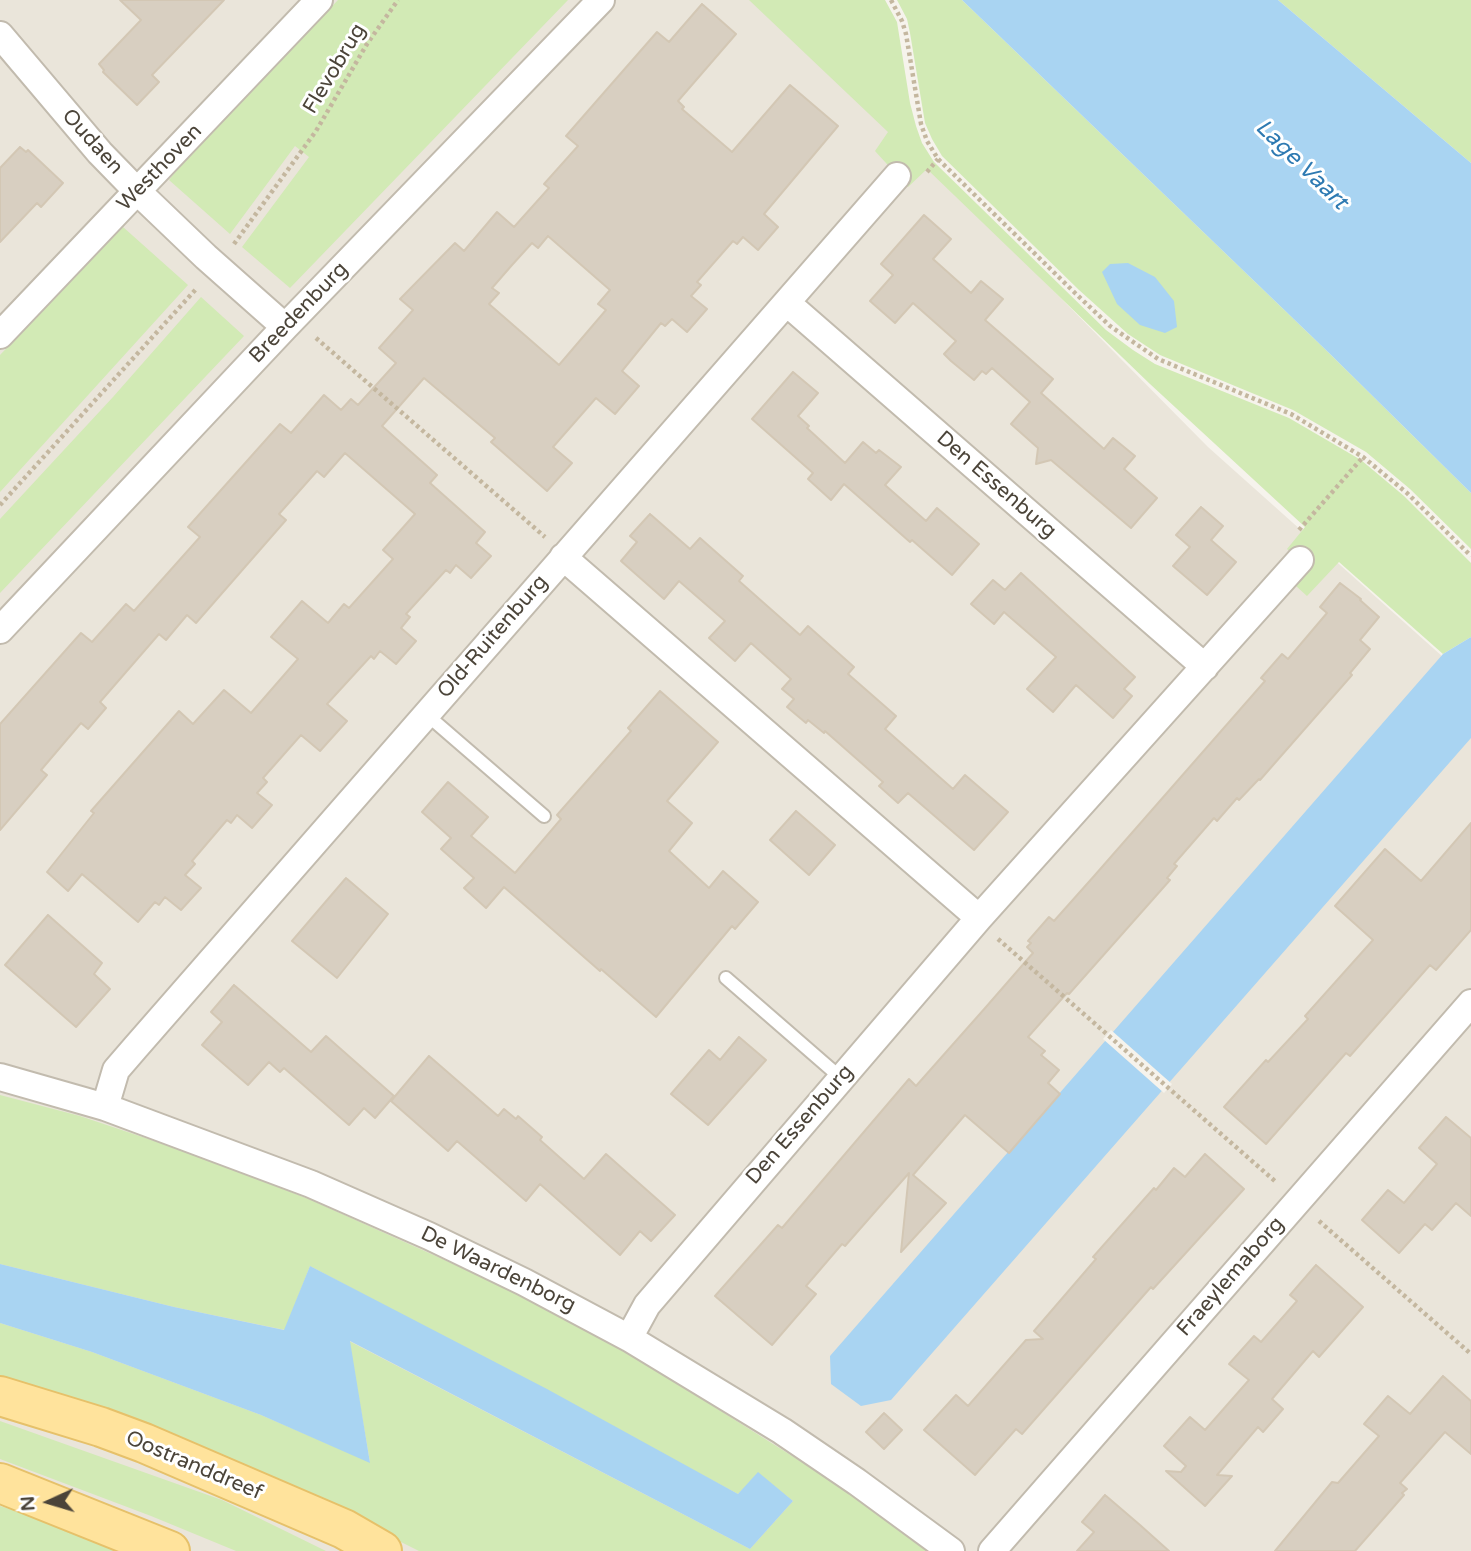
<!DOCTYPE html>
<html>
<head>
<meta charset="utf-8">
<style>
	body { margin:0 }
	#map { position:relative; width:1471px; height:1551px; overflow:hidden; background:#f6f3ec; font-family:"Varela Round",sans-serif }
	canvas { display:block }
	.north { position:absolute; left:14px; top:1467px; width:70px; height:70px; -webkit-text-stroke:5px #fff; paint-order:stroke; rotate:266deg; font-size:19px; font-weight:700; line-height:28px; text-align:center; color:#4b4439 }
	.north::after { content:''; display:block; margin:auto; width:24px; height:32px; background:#4b4439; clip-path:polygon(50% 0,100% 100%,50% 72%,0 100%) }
</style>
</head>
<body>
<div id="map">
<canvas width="1471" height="1551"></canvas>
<div class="north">N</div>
</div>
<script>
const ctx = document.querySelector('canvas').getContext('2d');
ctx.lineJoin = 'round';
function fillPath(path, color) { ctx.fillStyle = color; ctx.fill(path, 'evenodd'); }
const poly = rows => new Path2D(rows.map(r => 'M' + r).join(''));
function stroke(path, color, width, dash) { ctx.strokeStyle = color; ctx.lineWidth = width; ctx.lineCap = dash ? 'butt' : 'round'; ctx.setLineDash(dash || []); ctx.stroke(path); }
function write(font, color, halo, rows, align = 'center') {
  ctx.font = font + ' "Varela Round",sans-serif'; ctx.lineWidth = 6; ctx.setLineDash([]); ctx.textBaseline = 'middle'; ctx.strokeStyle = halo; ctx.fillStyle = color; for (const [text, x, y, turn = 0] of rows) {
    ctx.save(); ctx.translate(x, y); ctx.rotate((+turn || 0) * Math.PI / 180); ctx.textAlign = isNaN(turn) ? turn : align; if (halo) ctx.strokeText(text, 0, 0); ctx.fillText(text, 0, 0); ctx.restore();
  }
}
const residential = poly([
	[0,0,758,0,941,177,1208,447,1471,682,1471,1551,0,1551]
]);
const green = poly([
	[338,0,568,0,290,288,242,247,309,157,295,146,230,234,169,180,175,172],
	[749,0,885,0,897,22,910,103,916,126,922,143,934,162,1106,330,1133,350,1155,364,1289,418,1361,460,1404,496,1471,563,1471,637,1443,654,1339,562,1307,596,1296,586,1310,568,1287,549,1305,527,1150,384,927,169,908,187,875,151,888,132],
	[897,0,962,0,1328,352,1471,493,1471,549,1410,489,1366,452,1293,410,1160,355,1128,334,1079,290,942,156,932,139,925,123,910,33,907,19],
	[1278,0,1471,0,1471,163],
	[123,227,188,285,0,492,0,355],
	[201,297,244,336,0,593,0,519,113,397],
	[0,1095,80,1116,202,1157,311,1200,507,1288,640,1360,857,1497,929,1551,419,1551,331,1507,80,1403,0,1377,0,1323,92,1352,261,1415,370,1462,349,1341,750,1549,793,1501,758,1473,738,1494,310,1266,285,1330,174,1307,0,1264],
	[0,1421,222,1500,326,1551,236,1551,151,1516,0,1459],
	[0,1506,91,1535,131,1551,0,1551]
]);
const water = poly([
	[962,0,1278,0,1471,163,1471,493,1328,352],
	[1128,263,1155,277,1174,301,1177,327,1165,333,1140,325,1117,304,1102,272,1110,264],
	[1471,637,1471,738,891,1400,861,1406,831,1384,830,1356,1443,654],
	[0,1264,174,1307,284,1330,310,1266,547,1389,738,1494,758,1472,793,1501,750,1549,350,1341,370,1463,261,1415,92,1352,0,1323]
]);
const pier = poly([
	[1111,1030,1172,1084,1164,1093,1103,1039]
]);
const building = poly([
	[120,0,224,0,152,75,159,82,137,105,103,72,104,70,99,64,141,20,120,0],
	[702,4,736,34,678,101,684,107,682,109,732,152,790,85,838,126,764,214,778,227,758,250,743,237,737,244,733,241,697,282,701,285,691,296,707,309,687,332,672,319,665,326,661,323,622,371,639,386,615,414,596,398,553,447,572,463,547,491,491,442,495,438,424,378,382,426,437,475,430,483,485,532,476,543,491,556,471,578,456,565,450,573,446,570,406,614,410,617,401,628,416,641,396,664,380,651,374,659,371,656,327,704,347,721,320,751,301,735,263,778,267,782,257,793,272,805,252,828,237,815,231,823,227,820,192,861,195,864,185,875,201,888,181,910,165,897,159,905,155,902,138,922,82,874,68,891,47,872,94,813,91,811,179,711,193,724,224,690,251,713,298,659,271,637,302,601,328,623,344,604,349,608,393,559,383,550,415,514,345,453,324,477,317,471,279,514,286,520,196,623,187,615,166,640,159,634,100,702,106,708,88,729,81,723,41,770,47,775,0,830,0,724,81,633,92,642,126,604,134,611,200,537,188,527,280,424,291,433,324,395,341,410,351,399,358,405,396,363,379,348,413,310,400,299,455,243,464,251,497,212,514,227,549,188,544,184,578,146,566,136,657,32,669,42,702,4],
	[548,236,610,290,598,304,606,310,559,365,489,304,499,293,492,288,512,265,532,243,538,248,548,236],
	[20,147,26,152,28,150,63,183,41,207,37,203,0,242,0,168,20,147],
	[924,215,951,239,933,259,971,293,981,281,1003,299,985,320,1053,379,1041,393,1104,449,1113,438,1135,456,1124,469,1157,498,1131,528,1051,460,1036,464,1038,448,1011,424,1030,402,992,368,986,374,982,371,974,380,951,361,944,354,956,341,913,303,895,323,870,301,893,275,881,264,924,215],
	[793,372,818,393,798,416,809,426,807,428,845,463,863,442,876,453,879,450,901,467,885,485,926,521,937,508,979,544,952,575,912,540,910,542,844,484,831,500,808,479,813,473,752,419,793,372],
	[1201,507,1223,526,1211,540,1236,562,1207,595,1173,566,1190,547,1176,535,1201,507],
	[650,514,690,549,700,538,743,576,739,581,800,635,808,626,854,667,848,674,896,716,885,729,953,789,965,775,1008,812,974,850,908,793,898,803,879,786,883,782,825,731,824,733,808,720,806,723,787,707,794,699,782,689,791,679,751,643,735,661,709,638,725,621,679,581,664,599,621,561,637,542,630,536,650,514],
	[1021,573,1135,677,1124,689,1132,696,1113,718,1076,685,1053,712,1027,689,1056,657,1004,612,994,624,971,604,993,580,1005,590,1021,573],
	[1340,583,1361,599,1360,600,1379,617,1360,640,1370,649,1350,673,1352,675,1260,780,1259,779,1239,800,1237,798,1217,821,1214,818,1174,864,1177,866,1167,878,1170,880,1069,994,1067,993,1028,1037,1045,1051,1041,1055,1059,1070,1048,1083,1060,1094,1009,1153,965,1115,913,1175,946,1203,901,1252,909,1173,845,1246,842,1244,806,1286,816,1294,772,1345,715,1296,778,1225,782,1228,909,1079,916,1086,986,1007,1033,953,1027,947,1031,943,1028,941,1049,917,1054,921,1095,875,1265,681,1261,678,1282,654,1288,659,1327,613,1320,607,1340,583],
	[660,691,718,742,667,801,692,823,669,851,709,888,723,871,758,902,735,929,732,926,656,1017,601,969,600,971,504,887,486,908,464,888,474,878,441,849,451,838,422,812,448,782,488,817,471,836,515,873,561,819,557,815,631,731,628,728,660,691],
	[796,811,835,845,809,875,770,840,796,811],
	[1471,823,1471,930,1436,970,1430,965,1350,1056,1346,1053,1266,1144,1224,1107,1266,1060,1268,1062,1308,1019,1305,1016,1373,940,1335,906,1385,849,1421,881,1471,823],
	[346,878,388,914,337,978,292,941,346,878],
	[48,915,102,963,94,974,110,989,76,1027,5,965,48,915],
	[234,985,311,1052,326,1036,394,1096,375,1118,364,1108,349,1125,284,1068,280,1072,269,1062,248,1085,202,1045,222,1022,211,1012,234,985],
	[739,1037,766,1060,708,1125,671,1094,709,1050,720,1060,739,1037],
	[429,1056,498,1116,504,1109,516,1119,518,1116,542,1137,540,1140,584,1179,606,1154,675,1215,651,1241,640,1231,620,1255,540,1184,526,1201,457,1141,448,1151,391,1101,429,1056],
	[1446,1117,1471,1138,1471,1216,1456,1203,1432,1230,1425,1224,1399,1253,1362,1220,1388,1190,1404,1203,1437,1164,1419,1148,1446,1117],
	[1205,1154,1244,1189,1153,1289,1151,1287,1022,1434,1016,1429,975,1475,924,1430,956,1395,968,1406,1026,1340,1043,1339,1034,1331,1096,1259,1093,1257,1154,1188,1156,1190,1174,1168,1185,1177,1205,1154],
	[1316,1265,1363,1307,1319,1357,1313,1351,1272,1399,1283,1409,1263,1432,1258,1427,1217,1475,1232,1476,1205,1506,1166,1471,1181,1472,1186,1466,1164,1446,1190,1417,1205,1430,1249,1380,1229,1364,1254,1336,1261,1342,1297,1301,1290,1295,1316,1265],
	[1443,1376,1471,1401,1471,1454,1445,1432,1400,1483,1407,1489,1402,1493,1404,1495,1355,1551,1275,1551,1332,1482,1338,1483,1379,1436,1364,1424,1388,1396,1410,1414,1443,1376],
	[884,1413,902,1430,884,1449,866,1432,884,1413],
	[1105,1495,1140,1525,1169,1551,1077,1551,1094,1532,1082,1522,1105,1495]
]);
const path = poly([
	[891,0,902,21,906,34,921,124,927,141,938,159,1075,293,1110,326,1158,359,1291,414,1363,457,1407,493,1471,556],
	[927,172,938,159],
	[234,244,316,131,367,44,398,0],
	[316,338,545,537],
	[0,505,197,288],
	[1299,530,1363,457],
	[998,939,1276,1182],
	[1319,1221,1471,1354]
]);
const lane = poly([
	[426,714,544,816],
	[726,978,841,1078]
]);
const street = poly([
	[0,35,100,153,137,191,206,257,285,327],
	[787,303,1205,667],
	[0,335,319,0],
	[563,557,979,918],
	[0,630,285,327,601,0],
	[0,1077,105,1107,311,1184,429,1236,524,1282,629,1338,782,1431,857,1482,951,1551],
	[105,1107,116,1070,135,1048,897,176],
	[629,1338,647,1305,979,918,1300,560],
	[992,1551,1471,1003]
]);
const primary = poly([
	[0,1396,101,1427,144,1443,344,1529,382,1551],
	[0,1483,170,1551]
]);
const streetNames = [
	["Flevobrug",335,69,-59],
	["Oudaen",92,142,48],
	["Westhoven",160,168,-46],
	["Breedenburg",299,313,-46],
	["Den Essenburg",996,485,41],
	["Old-Ruitenburg",493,637,-49],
	["Den Essenburg",800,1125,-49],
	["De Waardenborg",498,1270,26],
	["Fraeylemaborg",1231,1277,-49],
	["Oostranddreef",194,1466,23]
];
const waterNames = [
	["Lage Vaart",1301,165,44]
];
fillPath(residential, '#eae5da');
fillPath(green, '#d2eab5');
fillPath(water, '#a9d4f2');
fillPath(pier, '#f6f3ec');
fillPath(building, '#d8cfc1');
stroke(building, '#d3c7b4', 2);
stroke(lane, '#c2bbae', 16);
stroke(street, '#c2bbae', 30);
stroke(primary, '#e6c16a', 42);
stroke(path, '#c4b79f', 4.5, [3.5, 3.5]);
stroke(lane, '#fff', 12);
stroke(street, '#fff', 26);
stroke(primary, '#ffe39c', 38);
write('21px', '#4b4439', '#fff', streetNames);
write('italic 23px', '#2e7ab2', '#fff', waterNames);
</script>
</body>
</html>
